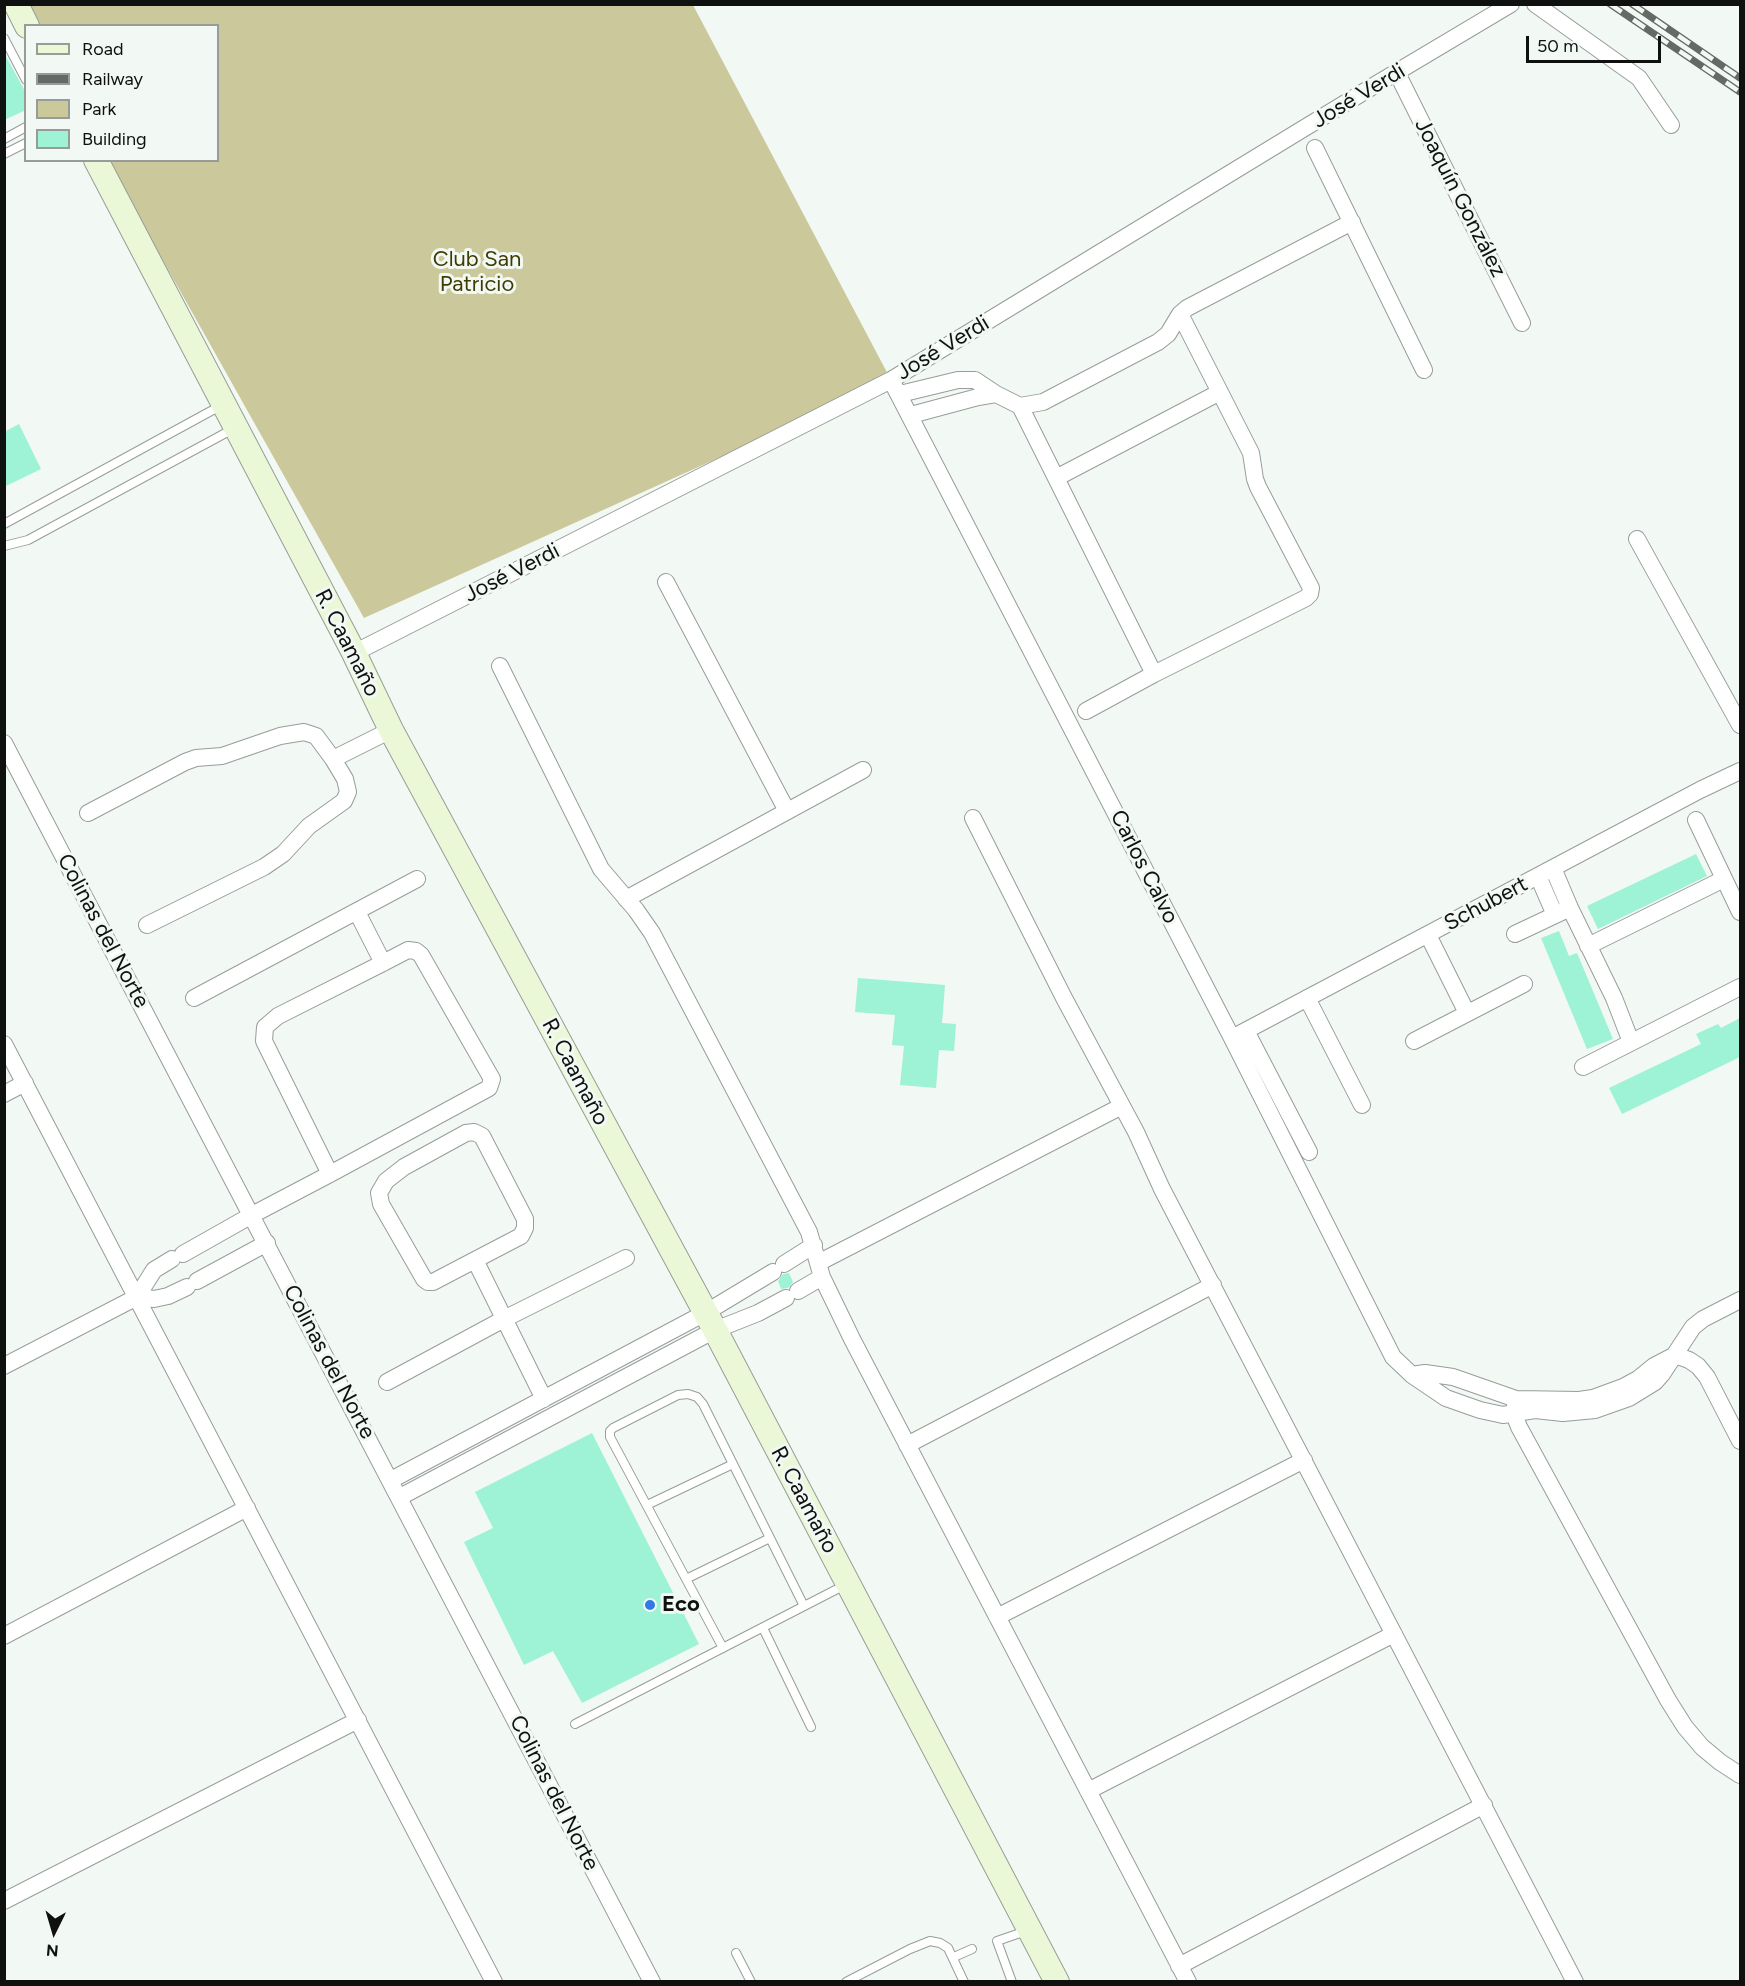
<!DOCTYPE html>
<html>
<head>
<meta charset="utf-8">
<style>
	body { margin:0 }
	#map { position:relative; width:1745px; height:1986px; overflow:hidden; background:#f2f8f3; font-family:Figtree,sans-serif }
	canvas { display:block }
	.frame { position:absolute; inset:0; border:6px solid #0f1110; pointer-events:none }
	.legend { position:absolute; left:24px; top:24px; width:195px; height:138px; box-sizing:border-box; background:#f2f8f3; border:2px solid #979c98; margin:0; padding:8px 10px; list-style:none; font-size:18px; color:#0f1110 }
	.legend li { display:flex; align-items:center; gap:12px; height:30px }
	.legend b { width:30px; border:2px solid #979c98 }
	.north { position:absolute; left:24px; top:1902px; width:60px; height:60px; -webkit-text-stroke:4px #f2f8f3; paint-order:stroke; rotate:185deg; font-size:16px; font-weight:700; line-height:24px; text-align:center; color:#0f1110 }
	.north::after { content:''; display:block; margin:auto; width:21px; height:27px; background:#0f1110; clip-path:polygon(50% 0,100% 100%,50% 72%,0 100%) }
	.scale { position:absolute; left:1526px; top:36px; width:135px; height:27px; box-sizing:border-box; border:3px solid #0f1110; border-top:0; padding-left:8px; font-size:18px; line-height:21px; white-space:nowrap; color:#0f1110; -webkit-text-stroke:4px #f2f8f3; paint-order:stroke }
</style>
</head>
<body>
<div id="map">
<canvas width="1745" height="1986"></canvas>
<div class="frame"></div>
<ul class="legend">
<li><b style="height:8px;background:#ebf8d7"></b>Road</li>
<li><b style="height:8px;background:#666a67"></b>Railway</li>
<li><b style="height:16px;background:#cbc99b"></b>Park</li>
<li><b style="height:16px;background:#9ef2d6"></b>Building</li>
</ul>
<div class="north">N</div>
<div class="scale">50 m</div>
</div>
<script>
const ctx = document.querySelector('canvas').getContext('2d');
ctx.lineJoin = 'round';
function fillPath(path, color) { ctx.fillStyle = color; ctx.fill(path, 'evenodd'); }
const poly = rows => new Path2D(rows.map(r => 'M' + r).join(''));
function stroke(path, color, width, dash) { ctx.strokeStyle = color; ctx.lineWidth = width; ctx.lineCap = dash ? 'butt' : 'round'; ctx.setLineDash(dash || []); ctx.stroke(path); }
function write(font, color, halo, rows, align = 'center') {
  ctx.font = font + ' Figtree,sans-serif'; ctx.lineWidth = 6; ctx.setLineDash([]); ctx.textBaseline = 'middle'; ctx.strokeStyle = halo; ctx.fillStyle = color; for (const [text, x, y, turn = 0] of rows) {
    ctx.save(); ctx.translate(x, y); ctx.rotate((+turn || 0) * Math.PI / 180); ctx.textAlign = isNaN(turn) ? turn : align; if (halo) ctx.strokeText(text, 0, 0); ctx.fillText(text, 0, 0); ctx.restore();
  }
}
const green = poly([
	[19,5,693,5,891,380,364,618,107,161,218,160,218,26,31,25]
]);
const building = poly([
	[4,53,26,93,26,110,4,120],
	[19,424,41,469,4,487,4,432],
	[1696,854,1707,876,1598,929,1587,906],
	[1559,931,1569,956,1577,953,1613,1039,1587,1049,1541,938],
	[858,978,945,985,942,1023,956,1024,954,1051,939,1050,936,1088,900,1085,904,1046,892,1045,895,1015,855,1012],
	[1740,1018,1740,1057,1622,1114,1609,1088,1701,1044,1696,1034,1718,1024,1721,1028],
	[789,1273,793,1282,788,1288,781,1289,778,1281,783,1274],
	[592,1433,699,1644,582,1703,553,1651,524,1665,464,1542,493,1528,475,1492]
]);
const lane = poly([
	[4,38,26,80],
	[4,139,26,127],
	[4,154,26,143],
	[4,524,222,405],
	[4,546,28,540,233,429],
	[647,1505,733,1464],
	[686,1579,770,1538],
	[763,1628,811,1727],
	[723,1648,610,1437,610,1431,613,1428,678,1395,688,1394,697,1397,703,1404,804,1606],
	[575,1724,847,1584],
	[736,1953,751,1982],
	[954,1957,972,1949],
	[846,1982,910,1949,930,1941,940,1943,948,1948,964,1982],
	[1012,1982,997,1941,1026,1931]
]);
const street = poly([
	[1535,4,1639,78,1671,125],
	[1397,73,1522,323],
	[1315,148,1424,370],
	[891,380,1232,1038,1393,1357,1412,1375,1446,1398,1480,1410,1503,1415,1535,1410,1563,1413,1595,1410,1629,1398,1655,1382,1662,1374,1693,1327,1703,1319,1740,1300],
	[900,394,958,380,975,380,996,394,1020,406,1043,402,1158,342,1168,334,1180,314,1187,308,1352,222],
	[1020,406,1154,674],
	[911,415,978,397,996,394],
	[1056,478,1220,392],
	[1637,539,1740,725],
	[666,582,787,811],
	[354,653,891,380,1375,85,1511,4],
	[500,666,601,869,636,910,652,933,809,1232,822,1277,852,1339,1188,1982],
	[1086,711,1154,674,1306,598,1310,594,1311,588,1258,487,1255,479,1251,453,1180,314],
	[4,743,652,1982],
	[333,759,391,730],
	[88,813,185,762,196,758,222,756,280,736,304,732,316,736,333,759,345,779,348,792,344,801,309,826,283,854,264,867,147,925],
	[973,818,1064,998,1136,1132,1162,1189,1575,1982],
	[1696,820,1740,912],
	[1553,868,1570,908],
	[1538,876,1555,915],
	[626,899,863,770],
	[357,912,383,963],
	[1515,934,1570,908,1614,998,1631,1042],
	[1428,935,1467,1013],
	[1588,946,1724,879],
	[194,998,417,879],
	[1307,998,1362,1105],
	[1246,1031,1309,1152],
	[1232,1038,1700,790,1740,771],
	[1414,1041,1524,984],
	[4,1044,494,1982],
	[1583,1067,1740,987],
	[4,1094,25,1083],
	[183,1254,252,1215,330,1174,489,1088,492,1079,421,955,416,951,408,950,383,963,278,1016,265,1027,264,1041,330,1174],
	[172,1259,154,1270,137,1297,154,1299,168,1296,187,1287],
	[475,1260,433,1282,428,1282,424,1279,381,1204,379,1193,386,1181,404,1167,466,1133,474,1132,482,1136,525,1219,525,1228,521,1236,475,1260,544,1399],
	[818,1263,1122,1106],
	[784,1264,814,1245],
	[197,1281,267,1243],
	[798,1291,822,1277],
	[4,1366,137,1297],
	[1412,1375,1425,1373,1453,1377,1516,1399,1579,1400,1593,1398,1623,1387,1638,1379,1654,1366,1675,1355,1689,1360,1698,1366,1707,1377,1740,1441],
	[387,1382,504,1319,626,1258],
	[1516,1399,1514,1414,1519,1427,1668,1700,1685,1727,1702,1747,1720,1762,1740,1775],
	[907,1445,1213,1285],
	[391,1480,705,1313,773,1272],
	[400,1497,715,1330,758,1313,786,1298],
	[997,1617,1304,1460],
	[4,1636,247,1508],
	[1088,1791,1394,1634],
	[4,1901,358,1720],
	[1179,1966,1484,1805]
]);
const secondary = poly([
	[16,4,27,26],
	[96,160,354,653,391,730,715,1330,1057,1982]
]);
const rail = poly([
	[1610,4,1740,92],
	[1632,4,1740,78]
]);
const markers = [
	[650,1605,6,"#307ae6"]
];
const streetNames = [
	["José Verdi",1359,96,-31],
	["Joaquín González",1460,198,63],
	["José Verdi",943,348,-31],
	["José Verdi",512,573,-27],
	["R. Caamaño",347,643,63],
	["Carlos Calvo",1144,867,63],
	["Schubert",1486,904,-28],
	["Colinas del Norte",103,931,62],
	["R. Caamaño",575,1072,62],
	["Colinas del Norte",329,1362,62],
	["R. Caamaño",804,1500,62],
	["Colinas del Norte",554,1793,63]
];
const parkNames = [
	["Club San",477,260],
	["Patricio",477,285]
];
const poiNames = [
	["Eco",662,1605]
];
fillPath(green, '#cbc99b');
fillPath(building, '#9ef2d6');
stroke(lane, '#979d98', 10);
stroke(street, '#979d98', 18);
stroke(secondary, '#979d98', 26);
stroke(lane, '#fff', 8);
stroke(street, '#fff', 16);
stroke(secondary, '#ebf8d7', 24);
stroke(rail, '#666a67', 7);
stroke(rail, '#f2f8f3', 4.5, [14]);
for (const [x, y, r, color] of markers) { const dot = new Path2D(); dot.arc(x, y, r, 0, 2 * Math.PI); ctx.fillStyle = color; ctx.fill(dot); stroke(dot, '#f2f8f3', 2); }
write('22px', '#0f1110', '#f2f8f3', streetNames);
write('22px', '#3f3c02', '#f2f8f3', parkNames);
write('bold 22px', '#0f1110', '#f2f8f3', poiNames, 'left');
</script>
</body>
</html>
